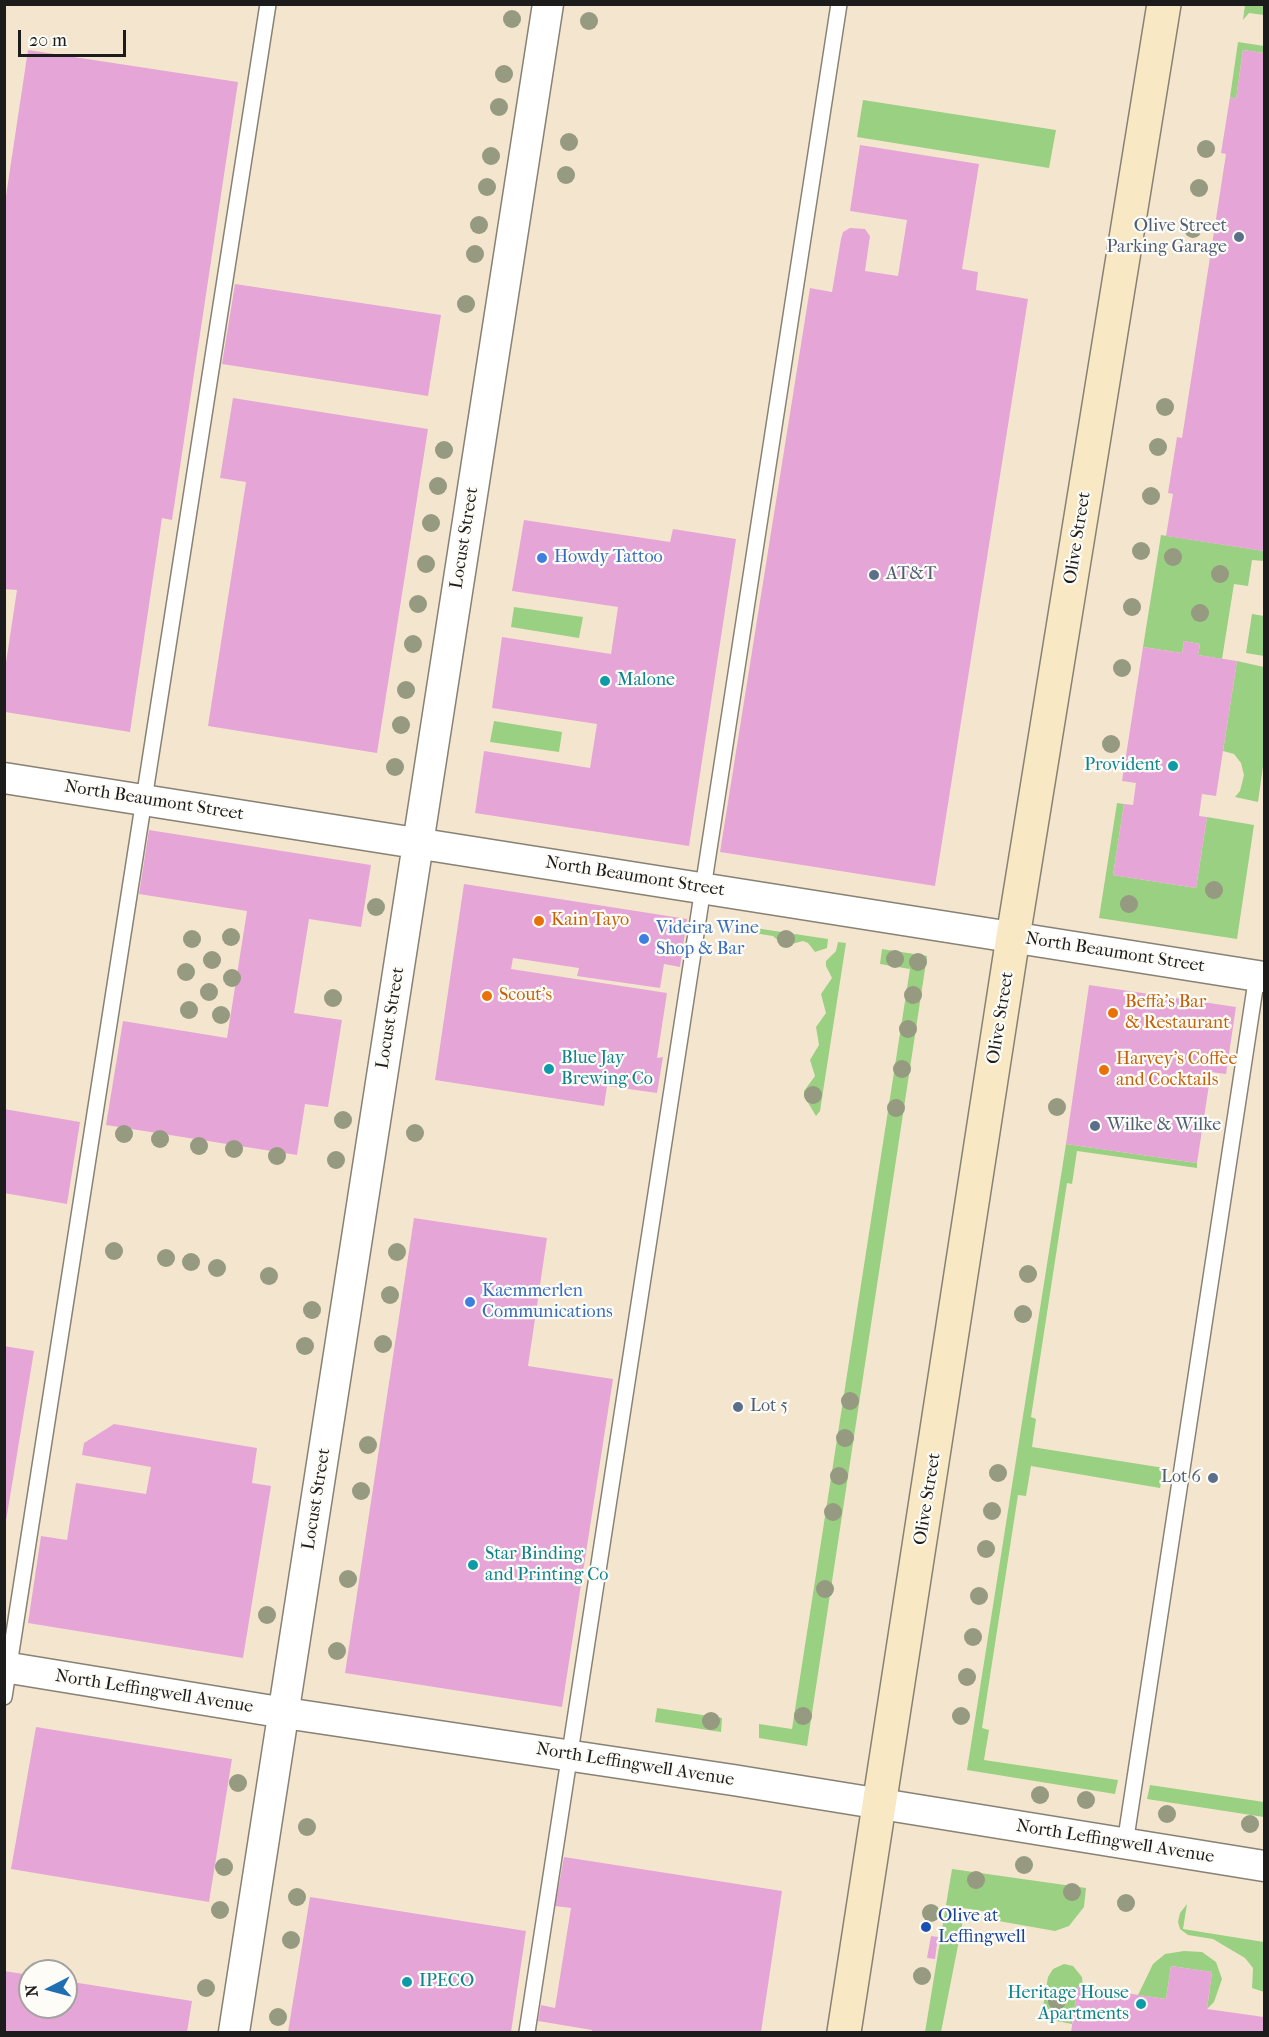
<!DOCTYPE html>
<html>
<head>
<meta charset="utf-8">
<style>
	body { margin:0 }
	#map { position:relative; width:1269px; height:2037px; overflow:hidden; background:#f4e6ce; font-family:"IM FELL French Canon",serif }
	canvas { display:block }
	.frame { position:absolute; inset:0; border:6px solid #1c1c1c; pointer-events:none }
	.north { position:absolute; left:18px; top:1959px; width:60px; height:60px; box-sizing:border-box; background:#fdfcf7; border:2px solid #a3a29f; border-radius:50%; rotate:264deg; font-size:16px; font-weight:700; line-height:24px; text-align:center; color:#1c1c1c }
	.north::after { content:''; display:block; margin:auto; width:21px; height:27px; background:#1f6fb2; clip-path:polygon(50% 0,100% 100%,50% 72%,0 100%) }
	.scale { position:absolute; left:18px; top:30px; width:108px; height:27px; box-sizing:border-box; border:3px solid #1c1c1c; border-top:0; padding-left:8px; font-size:18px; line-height:21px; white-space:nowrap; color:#1c1c1c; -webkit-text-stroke:4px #fdfcf7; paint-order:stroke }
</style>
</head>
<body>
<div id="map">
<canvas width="1269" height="2037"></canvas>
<div class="frame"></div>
<div class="north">N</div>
<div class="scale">20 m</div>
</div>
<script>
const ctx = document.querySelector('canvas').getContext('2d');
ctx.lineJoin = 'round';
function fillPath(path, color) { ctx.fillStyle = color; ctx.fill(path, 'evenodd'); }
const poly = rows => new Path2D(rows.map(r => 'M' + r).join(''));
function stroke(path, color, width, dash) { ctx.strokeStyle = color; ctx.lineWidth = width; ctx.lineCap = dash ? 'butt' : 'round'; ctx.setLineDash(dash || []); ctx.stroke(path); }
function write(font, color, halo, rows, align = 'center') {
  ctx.font = font + ' "IM FELL French Canon",serif'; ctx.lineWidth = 4.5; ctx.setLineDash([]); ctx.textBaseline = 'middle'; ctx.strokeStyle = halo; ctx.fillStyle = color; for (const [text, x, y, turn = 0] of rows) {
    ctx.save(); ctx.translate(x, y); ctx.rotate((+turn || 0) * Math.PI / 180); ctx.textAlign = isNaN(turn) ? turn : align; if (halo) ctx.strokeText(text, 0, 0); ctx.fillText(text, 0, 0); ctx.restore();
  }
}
const green = poly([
	[1245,5,1264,5,1264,15,1249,13,1243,20],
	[1238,42,1264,46,1264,53,1243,50,1236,99,1230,97],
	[863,100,1056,130,1049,168,857,137],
	[1161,535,1264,551,1264,561,1252,560,1248,586,1234,584,1222,659,1198,655,1200,644,1184,641,1182,653,1143,647],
	[514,607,583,617,579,638,511,627],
	[1252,614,1264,616,1264,656,1246,653],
	[1237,661,1264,667,1264,759,1258,802,1235,797,1240,791,1244,775,1241,763,1234,754,1223,751],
	[494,721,562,732,559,752,490,742],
	[1117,803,1124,804,1113,875,1196,888,1207,817,1254,825,1237,939,1099,918],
	[755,928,828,939,827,948,815,952,808,943,803,941,784,946,773,936,754,933],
	[838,942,846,943,820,1111,816,1116,804,1096,804,1091,815,1076,810,1060,819,1045,816,1027,826,1013,821,994,832,978,826,966,826,961,836,951],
	[882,949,927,956,807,1746,759,1738,759,1724,792,1729,910,969,880,964],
	[1066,1144,1197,1163,1197,1168,1077,1151,1072,1184,1067,1183,1031,1417,1036,1419,1032,1447,1164,1468,1160,1488,1031,1466,1026,1496,1018,1495,982,1728,989,1730,984,1760,1118,1780,1115,1794,967,1770],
	[657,1708,722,1718,721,1732,655,1722],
	[1150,1785,1264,1802,1264,1817,1147,1799],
	[952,1869,1086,1888,1084,1907,1069,1926,1055,1931,993,1920,993,1913,946,1905],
	[1187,1904,1183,1929,1264,1942,1264,1992,1252,1988,1253,1968,1245,1958,1213,1939,1188,1935,1180,1929,1178,1922,1180,1913],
	[945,1911,964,1915,941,2032,925,2032],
	[1184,1951,1202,1952,1216,1962,1222,1979,1214,2002,1207,2009,1212,1972,1171,1966,1166,1999,1138,1995,1153,1964,1165,1954],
	[1064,1964,1073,1966,1082,1977,1083,1987,1078,1986,1072,2024,1041,2018,1048,1977,1053,1969]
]);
const building = poly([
	[28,50,238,82,172,520,162,518,130,732,5,712,5,669,17,590,4,589,4,209],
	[1243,50,1264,53,1264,551,1166,536,1173,494,1168,493,1177,437,1182,438,1226,154,1221,153,1230,97,1236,99],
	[860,145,979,164,962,269,978,272,976,290,1028,299,935,886,720,852,810,288,832,292,841,239,843,232,850,228,865,229,870,236,865,271,898,276,907,220,850,211],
	[235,284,441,315,428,396,222,364],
	[233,398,428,429,377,753,208,726,246,482,220,478],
	[524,520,670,542,673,529,736,539,689,846,475,813,484,751,590,768,597,724,492,708,502,637,611,654,618,607,512,591],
	[1184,641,1200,644,1198,655,1237,661,1216,796,1202,794,1199,816,1207,817,1196,888,1113,875,1124,804,1133,805,1136,783,1122,781,1143,647,1182,653],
	[149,830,371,865,361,927,309,919,294,1013,342,1020,328,1107,305,1104,297,1155,106,1125,123,1021,227,1038,247,911,139,894],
	[464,884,687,919,680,967,664,964,660,988,577,976,579,968,513,958,511,969,667,993,657,1058,663,1057,657,1093,607,1086,604,1106,435,1080],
	[1089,985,1236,1007,1226,1074,1211,1072,1197,1163,1066,1144],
	[4,1109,80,1122,67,1204,4,1193],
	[414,1218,547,1238,528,1366,613,1379,562,1707,345,1673],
	[4,1346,34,1351,6,1521,4,1521],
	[114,1424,257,1448,252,1483,271,1486,243,1658,28,1623,41,1536,67,1540,76,1483,146,1494,151,1467,82,1455,84,1443],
	[36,1727,232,1759,209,1902,11,1869],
	[564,1857,782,1891,761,2032,592,2032,592,2030,538,2021,541,2005,555,2008,571,1908,555,1906],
	[310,1897,526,1931,511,2032,288,2032],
	[931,1936,938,1937,935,1959,927,1958],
	[1171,1966,1212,1972,1207,2009,1264,2017,1264,2032,1071,2032,1078,1986,1166,1999],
	[4,1971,30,1975,30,2007,66,2007,66,1981,192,2001,187,2032,4,2032]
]);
const lane = poly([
	[4,1697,268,4],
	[1125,1844,1257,975],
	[527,2032,839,4]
]);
const street = poly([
	[4,778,1264,977],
	[4,1667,285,1713,733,1780,1264,1866],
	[234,2032,548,4]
]);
const secondary = poly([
	[844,2032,1013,937,1164,4]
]);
const trees = [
	[512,19],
	[589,21],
	[504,74],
	[499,107],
	[569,142],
	[1206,149],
	[491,156],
	[566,175],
	[487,187],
	[1199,188],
	[479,225],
	[1193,229],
	[475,254],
	[466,304],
	[1165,407],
	[1158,447],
	[444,450],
	[438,486],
	[1151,496],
	[431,523],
	[1141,551],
	[1173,557],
	[426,564],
	[1220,574],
	[418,604],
	[1132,607],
	[1200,613],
	[413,644],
	[1122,668],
	[406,690],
	[401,725],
	[1111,744],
	[395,767],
	[1214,890],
	[1129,904],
	[376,907],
	[231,937],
	[192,939],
	[786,939],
	[895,959],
	[212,960],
	[918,962],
	[186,972],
	[232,978],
	[209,992],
	[913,995],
	[333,998],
	[189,1010],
	[221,1015],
	[908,1029],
	[902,1069],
	[813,1095],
	[1057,1107],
	[896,1108],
	[343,1120],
	[415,1133],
	[124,1134],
	[160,1139],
	[199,1146],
	[234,1149],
	[277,1156],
	[336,1160],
	[114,1251],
	[397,1252],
	[166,1258],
	[191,1262],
	[217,1268],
	[1028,1274],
	[269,1276],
	[390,1295],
	[312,1310],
	[1023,1314],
	[383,1344],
	[305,1346],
	[850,1401],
	[845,1438],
	[368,1445],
	[998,1473],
	[839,1476],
	[361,1491],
	[992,1511],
	[833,1512],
	[986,1549],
	[348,1579],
	[825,1589],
	[979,1596],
	[267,1615],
	[973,1637],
	[337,1651],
	[967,1677],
	[803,1716],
	[961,1716],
	[711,1721],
	[238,1783],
	[1040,1795],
	[1086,1800],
	[1167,1814],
	[1250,1824],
	[307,1827],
	[1024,1865],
	[224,1867],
	[976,1880],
	[1072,1892],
	[297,1897],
	[1126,1903],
	[220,1910],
	[931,1913],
	[291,1940],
	[922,1976],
	[206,1988],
	[1057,2001],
	[278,2017]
];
const markers = [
	[1239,237,6,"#5c6f8a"],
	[542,558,6,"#3f7fe0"],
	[874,575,6,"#5c6f8a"],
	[605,681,6,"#0f9aa8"],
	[1173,766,6,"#0f9aa8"],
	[539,921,6,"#e8710a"],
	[644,939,6,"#3f7fe0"],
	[487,996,6,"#e8710a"],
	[1113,1013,6,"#e8710a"],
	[549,1069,6,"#0f9aa8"],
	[1104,1070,6,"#e8710a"],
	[1095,1126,6,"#5c6f8a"],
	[470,1302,6,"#3f7fe0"],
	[738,1407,6,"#5c6f8a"],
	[1213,1478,6,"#5c6f8a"],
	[473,1565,6,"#0f9aa8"],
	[926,1927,6,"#1a4fb4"],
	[407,1982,6,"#0f9aa8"],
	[1141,2004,6,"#0f9aa8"]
];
const serviceNames = [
	["Olive Street",1227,227,"right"],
	["Parking Garage",1227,248,"right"],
	["AT&T",886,575],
	["Wilke & Wilke",1107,1126],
	["Lot 5",750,1407],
	["Lot 6",1201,1478,"right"]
];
const streetNames = [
	["Locust Street",465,538,-81],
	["Olive Street",1078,538,-81],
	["North Beaumont Street",154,801,9],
	["North Beaumont Street",635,877,9],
	["North Beaumont Street",1115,953,9],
	["Locust Street",391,1018,-81],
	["Olive Street",1001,1018,-81],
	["Locust Street",317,1499,-81],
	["Olive Street",928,1499,-81],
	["North Leffingwell Avenue",154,1692,9],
	["North Leffingwell Avenue",635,1765,9],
	["North Leffingwell Avenue",1115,1842,9]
];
const shopNames = [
	["Howdy Tattoo",554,558],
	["Videira Wine",656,929],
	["Shop & Bar",656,950],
	["Kaemmerlen",482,1292],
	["Communications",482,1313]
];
const cultureNames = [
	["Malone",617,681],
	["Provident",1161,766,"right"],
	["Blue Jay",561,1059],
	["Brewing Co",561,1080],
	["Star Binding",485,1555],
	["and Printing Co",485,1576],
	["IPECO",419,1982],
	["Heritage House",1129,1994,"right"],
	["Apartments",1129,2015,"right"]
];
const foodNames = [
	["Kain Tayo",551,921],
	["Scout's",499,996],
	["Beffa's Bar",1125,1003],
	["& Restaurant",1125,1024],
	["Harvey's Coffee",1116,1060],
	["and Cocktails",1116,1081]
];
const transitNames = [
	["Olive at",938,1917],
	["Leffingwell",938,1938]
];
fillPath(green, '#9ad082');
fillPath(building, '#e5a6d7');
stroke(lane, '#888175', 18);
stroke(street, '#888175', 33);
stroke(secondary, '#888175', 36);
stroke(lane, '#fff', 15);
stroke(street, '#fff', 30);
stroke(secondary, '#f8e8c3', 33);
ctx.fillStyle = '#959a80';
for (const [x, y] of trees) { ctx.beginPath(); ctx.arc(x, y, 9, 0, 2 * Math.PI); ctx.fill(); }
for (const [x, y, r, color] of markers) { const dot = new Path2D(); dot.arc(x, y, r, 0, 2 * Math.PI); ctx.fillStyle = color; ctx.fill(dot); stroke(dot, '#fdfcf7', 2); }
write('18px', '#4e5e75', '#fdfcf7', serviceNames, 'left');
write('18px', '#1c1c1c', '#fdfcf7', streetNames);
write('18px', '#366cbe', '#fdfcf7', shopNames, 'left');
write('18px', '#0d838f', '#fdfcf7', cultureNames, 'left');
write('18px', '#c56008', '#fdfcf7', foodNames, 'left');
write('18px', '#164399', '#fdfcf7', transitNames, 'left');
</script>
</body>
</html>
